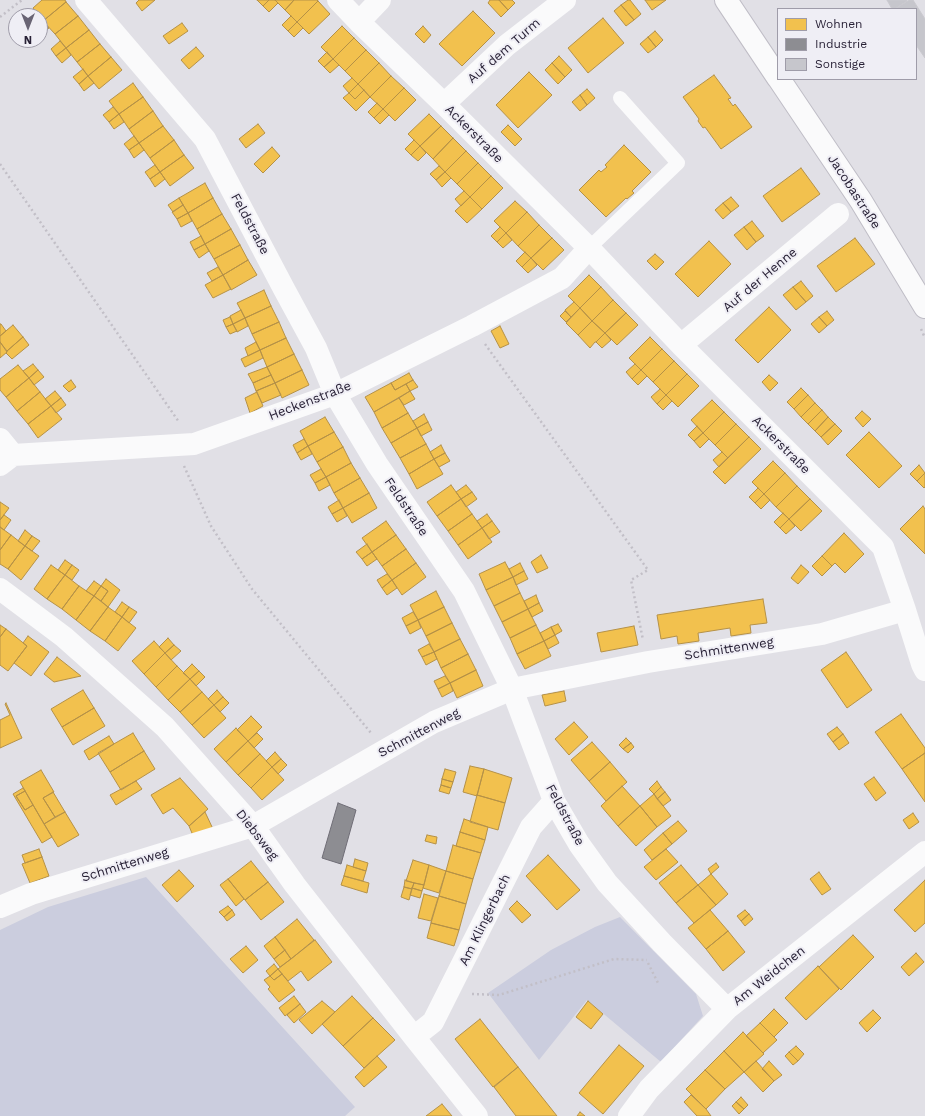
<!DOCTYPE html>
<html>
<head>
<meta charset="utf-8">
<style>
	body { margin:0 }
	#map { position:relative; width:925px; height:1116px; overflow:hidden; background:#e1e0e6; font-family:"Work Sans",sans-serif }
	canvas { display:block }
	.legend { position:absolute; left:777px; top:8px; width:140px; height:72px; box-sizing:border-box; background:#efeef5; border:1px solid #9f9ca9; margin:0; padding:5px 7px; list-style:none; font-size:12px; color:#282136 }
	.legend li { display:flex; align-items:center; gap:8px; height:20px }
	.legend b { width:20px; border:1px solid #9f9ca9 }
	.north { position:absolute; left:8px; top:8px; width:40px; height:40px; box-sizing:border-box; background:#efeef5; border:1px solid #9f9ca9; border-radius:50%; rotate:180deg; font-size:11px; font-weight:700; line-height:16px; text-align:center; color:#282136 }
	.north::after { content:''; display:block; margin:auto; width:14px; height:18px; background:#696474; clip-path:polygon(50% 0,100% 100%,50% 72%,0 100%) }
</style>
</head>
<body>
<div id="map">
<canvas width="925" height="1116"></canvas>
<ul class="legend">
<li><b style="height:11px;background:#f2c14e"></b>Wohnen</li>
<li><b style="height:11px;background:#8d8d92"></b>Industrie</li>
<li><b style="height:11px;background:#c6c6cc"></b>Sonstige</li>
</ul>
<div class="north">N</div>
</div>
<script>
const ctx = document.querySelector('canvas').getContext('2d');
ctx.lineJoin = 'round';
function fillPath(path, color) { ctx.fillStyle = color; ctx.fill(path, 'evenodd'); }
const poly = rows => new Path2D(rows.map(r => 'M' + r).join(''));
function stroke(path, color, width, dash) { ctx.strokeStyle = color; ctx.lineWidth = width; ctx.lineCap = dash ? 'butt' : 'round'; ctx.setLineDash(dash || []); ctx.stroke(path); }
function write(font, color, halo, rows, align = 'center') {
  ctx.font = font + ' "Work Sans",sans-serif'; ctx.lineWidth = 4; ctx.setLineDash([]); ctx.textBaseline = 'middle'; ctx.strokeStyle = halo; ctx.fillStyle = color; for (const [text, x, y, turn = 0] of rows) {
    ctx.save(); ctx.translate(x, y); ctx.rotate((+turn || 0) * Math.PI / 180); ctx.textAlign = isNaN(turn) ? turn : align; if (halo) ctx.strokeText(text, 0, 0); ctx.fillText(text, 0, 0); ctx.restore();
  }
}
const green = poly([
	[146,877,355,1107,345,1116,0,1116,0,930,48,907],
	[620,917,696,994,703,1016,661,1062,587,1000,539,1060,488,993,551,950,595,927]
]);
const homes = poly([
	[42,0,65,0,66,2,43,21,33,8,42,0],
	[139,0,155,0,142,11,136,3,139,0],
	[257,0,269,0,263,6,257,0],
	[269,0,275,0,278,3,269,12,263,6,269,0],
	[275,0,294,0,285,10,275,0],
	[294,0,317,0,318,1,297,22,285,10,294,0],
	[490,0,499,0,508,10,501,17,488,3,490,0],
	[499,0,512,0,515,3,508,10,499,0],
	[628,0,630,0,641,14,634,20,621,5,628,0],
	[645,0,666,0,652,10,645,0],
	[318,1,330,14,309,34,297,22,318,1],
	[66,2,78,16,55,34,43,21,66,2],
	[621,5,634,20,626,26,614,11,621,5],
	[473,11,495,33,462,66,439,44,473,11],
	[78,16,89,30,66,48,55,34,78,16],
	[291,16,297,22,288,31,282,25,291,16],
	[603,18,624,43,588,73,568,48,603,18],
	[43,21,49,28,40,35,40,24,43,21],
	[297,22,303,28,294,37,288,31,297,22],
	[182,23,188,31,169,44,163,36,182,23],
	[342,26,354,38,333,59,321,47,342,26],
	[423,26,431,35,424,43,415,34,423,26],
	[89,30,100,44,77,62,66,48,89,30],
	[655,31,663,40,656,47,648,37,655,31],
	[648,37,656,47,648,53,640,44,648,37],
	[354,38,366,50,345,71,333,59,354,38],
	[60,41,66,48,56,56,51,49,60,41],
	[100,44,111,57,88,76,77,62,100,44],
	[196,47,204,56,189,69,181,60,196,47],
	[66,48,71,55,62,63,56,56,66,48],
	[366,50,379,63,358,84,345,71,366,50],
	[327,52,333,59,324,67,318,61,327,52],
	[559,56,572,70,565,77,552,63,559,56],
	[111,57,122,70,99,89,88,76,111,57],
	[333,59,339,65,330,73,324,67,333,59],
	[379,63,391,76,370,97,358,84,379,63],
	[552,63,565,77,558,84,545,70,552,63],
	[83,69,88,76,79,84,73,77,83,69],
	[529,72,552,95,518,128,496,105,529,72],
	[714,75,731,98,728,99,733,106,735,104,752,127,721,149,705,127,703,128,698,121,699,119,683,97,714,75],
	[88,76,94,83,84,91,79,84,88,76],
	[391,76,404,88,383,109,370,97,391,76],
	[352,78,358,84,349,93,343,86,352,78],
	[133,83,143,97,119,114,109,101,133,83],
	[358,84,364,90,355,99,349,93,358,84],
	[404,88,416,100,395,121,383,109,404,88],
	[587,89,595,98,587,105,580,95,587,89],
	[364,90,370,97,356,111,343,98,349,93,355,99,364,90],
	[580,95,587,105,580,111,572,102,580,95],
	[143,97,153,111,129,129,119,114,143,97],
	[377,103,383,109,374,118,368,112,377,103],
	[113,107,119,114,109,122,103,115,113,107],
	[383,109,389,115,380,124,374,118,383,109],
	[153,111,163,126,139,143,129,129,153,111],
	[119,114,124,122,114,129,109,122,119,114],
	[429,114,441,126,420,146,408,134,429,114],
	[258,124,265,133,246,148,239,139,258,124],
	[508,125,522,139,515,146,501,132,508,125],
	[163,126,174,140,150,158,139,143,163,126],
	[441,126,453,138,433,159,420,146,441,126],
	[134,136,139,143,129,150,124,144,134,136],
	[453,138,466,151,445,172,433,159,453,138],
	[174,140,184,155,160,172,150,158,174,140],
	[414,140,420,146,411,155,405,149,414,140],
	[139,143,144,150,134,158,129,150,139,143],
	[624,145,651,172,632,191,634,193,627,199,626,198,606,217,579,190,599,170,601,172,607,167,605,165,624,145],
	[420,146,426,153,418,161,411,155,420,146],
	[272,147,280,156,263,173,254,164,272,147],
	[466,151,478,163,457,184,445,172,466,151],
	[184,155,194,168,170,186,160,172,184,155],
	[478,163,491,176,470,197,457,184,478,163],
	[155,165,160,172,150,179,145,172,155,165],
	[439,166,445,172,436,180,430,174,439,166],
	[801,168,820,194,782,222,763,196,801,168],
	[160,172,165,179,155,187,150,179,160,172],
	[445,172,451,178,442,187,436,180,445,172],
	[491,176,503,188,482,209,470,197,491,176],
	[205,183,213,198,188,213,179,198,205,183],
	[464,191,470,197,461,206,455,199,464,191],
	[470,197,482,209,467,223,455,211,470,197],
	[731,197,739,206,731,212,723,203,731,197],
	[179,198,183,205,173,212,168,205,179,198],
	[213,198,222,214,197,229,188,213,213,198],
	[515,201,527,212,506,233,494,221,515,201],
	[723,203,731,212,723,219,715,210,723,203],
	[183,205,188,213,177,219,172,212,183,205],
	[527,212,539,225,518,246,506,233,527,212],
	[188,213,192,221,181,227,177,219,188,213],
	[222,214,231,229,205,244,197,229,222,214],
	[752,221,764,236,756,242,744,227,752,221],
	[539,225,552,238,531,258,518,246,539,225],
	[500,227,506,233,497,242,491,236,500,227],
	[744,227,756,242,747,250,734,235,744,227],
	[231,229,240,245,214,259,205,244,231,229],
	[506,233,512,240,503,248,497,242,506,233],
	[201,236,205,244,194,250,190,242,201,236],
	[552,238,564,250,543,270,531,258,552,238],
	[855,238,875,264,836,292,817,266,855,238],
	[709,241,731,264,698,297,675,274,709,241],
	[205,244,209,251,199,258,194,250,205,244],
	[240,245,248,260,223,275,214,259,240,245],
	[525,252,531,258,522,267,516,261,525,252],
	[655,254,664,262,656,270,647,261,655,254],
	[531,258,537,265,528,273,522,267,531,258],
	[248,260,257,275,231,290,223,275,248,260],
	[218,267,223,275,212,281,207,273,218,267],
	[223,275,231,289,213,298,205,285,223,275],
	[589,275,601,287,580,308,568,296,589,275],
	[801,281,813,296,806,302,793,287,801,281],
	[601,287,613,300,592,321,580,308,601,287],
	[793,287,806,302,796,310,783,295,793,287],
	[264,290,271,306,245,318,237,303,264,290],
	[613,300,626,313,605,333,592,321,613,300],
	[574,302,580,308,571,317,565,310,574,302],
	[271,306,279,322,252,334,245,318,271,306],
	[769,307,791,330,758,363,735,340,769,307],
	[580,308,592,321,578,335,566,323,580,308],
	[241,310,245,318,233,324,230,316,241,310],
	[565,311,571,317,566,322,560,316,565,311],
	[827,311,834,320,827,326,819,317,827,311],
	[626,313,638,325,617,345,605,333,626,313],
	[230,317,233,324,226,327,223,320,230,317],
	[819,317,827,326,819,333,811,324,819,317],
	[245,318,248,326,237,332,233,324,245,318],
	[592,321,605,333,596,342,595,342,590,348,578,335,592,321],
	[279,322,286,338,260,350,252,334,279,322],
	[0,324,1,324,6,331,0,336,0,324],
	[233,324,237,331,230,334,226,327,233,324],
	[13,325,23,337,7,351,0,342,0,336,13,325],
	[500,326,509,344,500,348,491,331,500,326],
	[605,333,611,340,602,348,596,342,605,333],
	[23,337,29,345,12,359,6,353,7,352,7,351,23,337],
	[650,337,662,349,641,370,629,358,650,337],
	[286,338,294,354,267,367,260,350,286,338],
	[0,342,7,352,0,358,0,342],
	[256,342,260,350,248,356,245,348,256,342],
	[662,349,674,361,653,382,641,370,662,349],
	[260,350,263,358,245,367,241,359,260,350],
	[294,354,302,370,275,383,267,367,294,354],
	[674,361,687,374,666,395,653,382,674,361],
	[33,364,38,370,29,378,23,371,33,364],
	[635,364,641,370,632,379,626,372,635,364],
	[18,365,29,378,6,397,0,390,0,379,18,365],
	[267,367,271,375,253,383,248,374,267,367],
	[38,370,44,377,34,385,29,378,38,370],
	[302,370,309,385,282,398,275,383,302,370],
	[641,370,647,376,638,385,632,379,641,370],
	[409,373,413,380,395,390,391,383,409,373],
	[687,374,699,386,678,407,666,395,687,374],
	[271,375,275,383,256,391,253,383,271,375],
	[769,375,778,383,770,391,762,382,769,375],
	[29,378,40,392,17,411,6,397,29,378],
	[71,380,76,387,69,392,63,386,71,380],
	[413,380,418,387,410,391,406,384,413,380],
	[275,383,281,395,262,403,256,391,275,383],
	[391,383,395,390,406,384,410,391,374,412,365,397,391,383],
	[801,388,808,395,794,409,787,402,801,388],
	[660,389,666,395,657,404,651,397,660,389],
	[55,391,61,398,51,406,45,399,55,391],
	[410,391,415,399,404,405,399,398,410,391],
	[40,392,51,406,28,424,17,411,40,392],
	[257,392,263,406,250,413,245,398,257,392],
	[666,395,672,401,663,410,657,404,666,395],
	[808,395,815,403,801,417,794,409,808,395],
	[61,398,66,405,56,413,51,406,61,398],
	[399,398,408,413,382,428,374,412,399,398],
	[712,400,724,412,703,433,691,420,712,400],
	[815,403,822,410,808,424,801,417,815,403],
	[51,406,62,419,38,438,28,424,51,406],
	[822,410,828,417,815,431,808,424,822,410],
	[862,411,871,419,863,427,855,418,862,411],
	[724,412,736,424,715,445,703,433,724,412],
	[408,413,417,428,391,443,382,428,408,413],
	[424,414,428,422,417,428,413,421,424,414],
	[325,417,334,432,308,446,300,431,325,417],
	[828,417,835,424,821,437,815,431,828,417],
	[428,422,432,430,421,436,417,428,428,422],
	[736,424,749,437,728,458,715,445,736,424],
	[835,424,842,431,828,445,821,437,835,424],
	[697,426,703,433,694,441,688,435,697,426],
	[417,428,426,444,400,458,391,443,417,428],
	[334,432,343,447,317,462,308,446,334,432],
	[869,432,902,466,879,488,846,455,869,432],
	[703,433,709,439,700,448,694,441,703,433],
	[749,437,761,449,725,484,713,472,749,437],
	[304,439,308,446,297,453,293,445,304,439],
	[426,444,434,459,409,474,400,458,426,444],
	[441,445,445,453,434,459,430,452,441,445],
	[308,446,312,454,301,460,297,453,308,446],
	[343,447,351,463,326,477,317,462,343,447],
	[722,452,728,458,719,467,713,460,722,452],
	[445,453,450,461,439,467,434,459,445,453],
	[434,459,443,474,417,489,409,474,434,459],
	[773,461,785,473,764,494,752,482,773,461],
	[351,463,360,478,334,493,326,477,351,463],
	[919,465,925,473,917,481,910,474,919,465],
	[321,469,326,477,315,483,310,475,321,469],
	[785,473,797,486,776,507,764,494,785,473],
	[925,473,925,487,924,488,917,481,925,473],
	[326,477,330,485,319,491,315,483,326,477],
	[360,478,369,493,343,508,334,493,360,478],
	[451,485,461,499,437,516,427,502,451,485],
	[466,485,472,492,461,499,456,492,466,485],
	[797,486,810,499,789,519,776,507,797,486],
	[758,488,764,494,755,503,749,497,758,488],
	[472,492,477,499,466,507,461,499,472,492],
	[369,493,377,508,352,523,343,508,369,493],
	[764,494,770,500,761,509,755,503,764,494],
	[461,499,472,514,448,531,437,516,461,499],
	[810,499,822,511,801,531,789,519,810,499],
	[339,500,343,508,332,514,328,507,339,500],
	[0,502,9,508,0,520,0,502],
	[923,506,925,509,925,554,900,529,923,506],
	[343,508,347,516,337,522,332,514,343,508],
	[783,513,789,519,780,528,774,522,783,513],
	[472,514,482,528,458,545,448,531,472,514],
	[487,514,492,521,482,528,477,521,487,514],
	[4,515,11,520,4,530,0,527,0,520,4,515],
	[789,519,795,526,786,534,780,528,789,519],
	[386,521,396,535,372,552,362,538,386,521],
	[492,521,500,532,489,539,482,528,492,521],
	[0,527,11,535,0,550,0,527],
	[482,528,492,542,468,559,458,545,482,528],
	[25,530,32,536,25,546,18,541,25,530],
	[844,533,864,554,845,573,835,563,832,566,822,556,844,533],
	[11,535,25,546,8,569,0,564,0,550,11,535],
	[396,535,406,549,382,566,372,552,396,535],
	[32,536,40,541,32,551,25,546,32,536],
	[367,544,372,552,362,559,356,552,367,544],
	[25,546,39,556,21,580,8,569,25,546],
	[406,549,416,563,392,580,382,566,406,549],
	[372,552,377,559,367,566,362,559,372,552],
	[541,555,548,568,537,573,531,562,541,555],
	[822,556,832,566,822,576,812,566,822,556],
	[65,560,72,565,65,575,58,570,65,560],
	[505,562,513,577,486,590,479,574,505,562],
	[416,563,426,577,402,595,392,580,416,563],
	[520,563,524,571,513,577,509,569,520,563],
	[51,565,65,575,47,599,34,589,51,565],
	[72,565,79,570,72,580,65,575,72,565],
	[801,565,809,572,798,584,791,578,801,565],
	[524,571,528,579,516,585,513,577,524,571],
	[387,574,392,580,382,588,377,580,387,574],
	[65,575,79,586,62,609,47,599,65,575],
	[513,577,520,593,494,606,486,590,513,577],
	[106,579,120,590,108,607,101,601,108,591,101,586,106,579],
	[392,580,397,588,387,595,382,588,392,580],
	[94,581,101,586,94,596,86,591,94,581],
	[79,586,94,596,76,620,62,609,79,586],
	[101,586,108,591,101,601,94,596,101,586],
	[436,591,444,607,418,620,410,605,436,591],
	[520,593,528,609,502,622,494,606,520,593],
	[536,595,539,603,528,609,524,601,536,595],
	[94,596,108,607,90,631,76,620,94,596],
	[763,599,767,623,750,625,751,633,731,636,730,628,698,633,699,641,678,644,677,636,661,639,657,615,763,599],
	[122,602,129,607,122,617,115,612,122,602],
	[539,603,543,611,532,617,528,609,539,603],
	[108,607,122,617,105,641,90,631,108,607],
	[129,607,137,612,129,623,122,617,129,607],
	[444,607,452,623,426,636,418,620,444,607],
	[528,609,536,625,510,638,502,622,528,609],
	[413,612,418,620,406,626,402,618,413,612],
	[122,617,136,628,118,651,105,641,122,617],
	[418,620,421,628,410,634,406,626,418,620],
	[452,623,460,639,434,652,426,636,452,623],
	[558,624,562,631,555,635,551,627,558,624],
	[0,625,6,629,0,637,0,625],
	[536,625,544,641,517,654,510,638,536,625],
	[634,626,638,645,601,652,597,633,634,626],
	[551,627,555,635,544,641,540,633,551,627],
	[6,629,27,646,8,671,0,665,0,637,6,629],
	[555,635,559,643,548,649,544,641,555,635],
	[28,636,49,652,31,676,14,663,27,646,23,643,28,636],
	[168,638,174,645,165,653,159,647,168,638],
	[460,639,468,654,441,668,434,652,460,639],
	[154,641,165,653,144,674,132,661,154,641],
	[544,641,551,656,525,669,517,654,544,641],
	[429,644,434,652,422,657,418,650,429,644],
	[174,645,181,651,171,660,165,653,174,645],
	[434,652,437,659,426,665,422,657,434,652],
	[846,652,872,690,847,708,821,670,846,652],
	[165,653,177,666,156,687,144,674,165,653],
	[468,654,476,670,450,683,441,668,468,654],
	[57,657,81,676,54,682,44,674,57,657],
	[192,664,199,671,190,679,183,673,192,664],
	[177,666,190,679,168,700,156,687,177,666],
	[476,670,483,686,457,698,450,683,476,670],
	[199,671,205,677,196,686,190,679,199,671],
	[445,676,450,683,438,689,434,681,445,676],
	[190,679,202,692,180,712,168,700,190,679],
	[450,683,453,691,442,697,438,689,450,683],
	[83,690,94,708,62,727,51,709,83,690],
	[217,690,223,697,214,705,208,699,217,690],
	[564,691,566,701,545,706,542,695,564,691],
	[202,692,214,705,192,725,180,712,202,692],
	[223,697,229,703,220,712,214,705,223,697],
	[6,703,22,738,0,748,0,720,10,715,5,704,6,703],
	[214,705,226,718,204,738,192,725,214,705],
	[94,708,105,726,73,745,62,727,94,708],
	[901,714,925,748,925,753,902,769,875,732,901,714],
	[251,716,262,727,248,741,237,730,251,716],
	[574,722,588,737,569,755,555,739,574,722],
	[837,727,843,734,833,742,827,734,837,727],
	[236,728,248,741,226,762,214,749,236,728],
	[133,733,144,751,110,772,98,753,133,733],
	[257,733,263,739,254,748,248,741,257,733],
	[843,734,849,743,839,750,833,742,843,734],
	[109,736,114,744,89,760,84,751,109,736],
	[626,738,631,743,623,749,619,745,626,738],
	[248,741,260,754,238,775,226,762,248,741],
	[592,742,610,762,589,781,571,760,592,742],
	[631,743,634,747,628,753,623,749,631,743],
	[144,751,155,769,121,790,110,772,144,751],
	[275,752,281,759,272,767,266,761,275,752],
	[925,753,925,802,902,769,925,753],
	[260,754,272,767,251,788,238,775,260,754],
	[281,759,287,765,278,774,272,767,281,759],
	[610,762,627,782,606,801,589,781,610,762],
	[470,766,484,769,477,796,463,792,470,766],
	[272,767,284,780,262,800,251,788,272,767],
	[445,769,456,772,453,782,442,779,445,769],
	[484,769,512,778,505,803,477,795,484,769],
	[41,770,54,792,43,798,55,817,44,824,20,782,41,770],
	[874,777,886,793,876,801,864,784,874,777],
	[180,778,208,809,189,826,173,808,163,814,151,795,180,778],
	[442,779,453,782,451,788,441,785,442,779],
	[136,781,142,789,116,805,110,795,136,781],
	[657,781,661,787,654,794,649,789,657,781],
	[441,785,451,788,449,794,439,791,441,785],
	[622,786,640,806,618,826,601,806,622,786],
	[661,787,665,792,657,799,654,794,661,787],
	[23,788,25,791,16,796,25,810,33,805,52,837,42,843,13,794,23,788],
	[25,791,33,805,25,810,16,796,25,791],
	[53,792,65,812,55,817,43,798,53,792],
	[665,792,671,800,663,806,657,799,665,792],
	[654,794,671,816,657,827,640,806,654,794],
	[477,795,505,803,498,830,470,822,477,795],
	[640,806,657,827,636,846,618,826,640,806],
	[65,812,79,835,58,847,44,824,65,812],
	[205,812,213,829,194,838,189,826,205,812],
	[913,813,919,822,909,829,903,820,913,813],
	[464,819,488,827,485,840,460,832,464,819],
	[678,821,687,831,672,844,663,833,678,821],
	[460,832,485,840,481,853,456,846,460,832],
	[663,833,672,844,652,860,644,850,663,833],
	[427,835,437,837,436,844,425,841,427,835],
	[453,845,481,853,473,879,446,871,453,845],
	[39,849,42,857,25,863,22,855,39,849],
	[666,849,678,862,656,880,644,867,666,849],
	[548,855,580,890,557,910,526,876,548,855],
	[42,857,49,876,30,883,22,864,42,857],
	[355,859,368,863,366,871,353,867,355,859],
	[413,860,429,865,424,885,406,881,413,860],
	[251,861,268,882,245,900,228,879,251,861],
	[716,863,719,867,711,874,708,869,716,863],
	[347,865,366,871,363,881,344,876,347,865],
	[429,865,446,871,439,893,423,888,429,865],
	[681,865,698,885,676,903,659,883,681,865],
	[179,870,194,886,177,902,162,885,179,870],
	[446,871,473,879,466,904,439,896,446,871],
	[819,872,831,889,822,895,810,879,819,872],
	[711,874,728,894,716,905,698,885,711,874],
	[344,876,369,883,367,893,341,885,344,876],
	[228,879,244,899,236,906,220,885,228,879],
	[405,880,414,883,412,889,404,887,405,880],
	[925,880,925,923,915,932,894,910,925,880],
	[268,882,284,902,261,920,245,900,268,882],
	[414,883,424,885,422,891,412,888,414,883],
	[698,885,716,905,694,923,676,903,698,885],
	[404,887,412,889,409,900,401,897,404,887],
	[412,888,422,891,420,898,410,895,412,888],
	[424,894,438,898,431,921,418,918,424,894],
	[439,896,466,904,459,930,431,923,439,896],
	[517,901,531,915,522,923,509,909,517,901],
	[228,906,232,910,224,917,219,912,228,906],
	[232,910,235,915,227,921,224,917,232,910],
	[710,910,728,931,706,949,688,928,710,910],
	[745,910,749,914,741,921,737,916,745,910],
	[749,914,753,919,745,926,741,921,749,914],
	[297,919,314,940,291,959,275,937,297,919],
	[431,923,459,930,454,946,427,938,431,923],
	[728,931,745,952,723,971,706,949,728,931],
	[853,935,874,957,841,990,819,967,853,935],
	[275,937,285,950,274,959,264,946,275,937],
	[315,940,332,962,308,981,301,971,288,981,278,969,315,940],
	[246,946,258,960,243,973,230,959,246,946],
	[285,950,291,959,280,967,274,959,285,950],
	[916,953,924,962,909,976,901,967,916,953],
	[274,964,278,969,270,976,266,971,274,964],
	[818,966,839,989,806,1020,785,998,818,966],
	[278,969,282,974,274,980,270,976,278,969],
	[282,974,295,990,279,1002,268,989,270,987,264,980,270,976,274,980,282,974],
	[294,996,300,1004,285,1016,279,1008,294,996],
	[352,996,373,1018,343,1046,322,1024,352,996],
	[322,1001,335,1012,312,1034,299,1020,322,1001],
	[588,1001,603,1014,591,1029,576,1017,588,1001],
	[300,1004,306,1012,294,1023,287,1015,300,1004],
	[774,1009,788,1023,774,1037,760,1023,774,1009],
	[873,1010,881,1018,867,1032,859,1023,873,1010],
	[373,1018,395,1040,364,1068,343,1046,373,1018],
	[480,1019,518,1067,493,1087,455,1039,480,1019],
	[760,1023,777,1040,763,1053,746,1036,760,1023],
	[743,1032,764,1054,744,1072,724,1051,743,1032],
	[619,1045,644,1066,603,1114,579,1093,619,1045],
	[796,1046,804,1054,798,1061,789,1052,796,1046],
	[724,1051,744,1072,725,1089,705,1070,724,1051],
	[789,1052,798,1061,793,1065,785,1056,789,1052],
	[377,1056,387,1067,364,1087,355,1077,377,1056],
	[756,1061,774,1081,763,1092,744,1072,756,1061],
	[769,1061,782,1075,774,1081,762,1069,769,1061],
	[518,1067,557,1116,516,1116,494,1087,518,1067],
	[705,1070,725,1089,706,1109,686,1089,705,1070],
	[691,1095,706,1109,711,1116,697,1116,684,1102,691,1095],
	[741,1097,748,1105,744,1109,736,1102,741,1097],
	[736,1102,744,1109,739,1114,732,1106,736,1102],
	[442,1104,452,1116,426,1116,442,1104],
	[580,1112,585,1116,577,1116,580,1112]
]);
const industry = poly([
	[338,803,356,810,341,864,322,858,338,803]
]);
const building = poly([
	[887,0,906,0,907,1,895,9,892,9,887,0],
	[909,0,913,0,925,19,925,58,916,45,916,9,895,9,909,0]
]);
const path = poly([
	[0,17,22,0],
	[0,164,179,422],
	[921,329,925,338],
	[485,344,648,570,631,580,643,640],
	[184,466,211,526,252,589,371,733],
	[648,963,658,983],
	[472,994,499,995,614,959,647,960]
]);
const lane = poly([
	[589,248,678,163,620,98]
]);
const street = poly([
	[86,0,205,139,284,289,316,348,335,394,377,464,464,591,512,689,554,801,579,844,607,883,662,943,727,1009],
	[338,0,359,22,444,104,589,248,681,345,883,547,905,610,922,664,925,670],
	[359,22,380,0],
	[444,104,507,45,565,0],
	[681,345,838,214],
	[0,439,13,455],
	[0,465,13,455,194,444,335,394,472,326,562,278,589,248],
	[0,589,64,637,165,727,253,826,295,885,414,1037,477,1116],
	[0,907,31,894,253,826,434,722,512,689,648,662,822,634,905,610],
	[414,1037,433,1022,531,827,554,801],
	[629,1116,649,1089,727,1009,925,852]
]);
const secondary = poly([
	[726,0,778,78],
	[779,79,861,201,925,307]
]);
const streetNames = [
	["Auf dem Turm",504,51,-41],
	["Ackerstraße",474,134,45],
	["Jacobastraße",854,192,57],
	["Feldstraße",250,224,62],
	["Auf der Henne",760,280,-40],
	["Heckenstraße",310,401,-21],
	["Ackerstraße",781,445,45],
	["Feldstraße",406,507,56],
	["Schmittenweg",729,649,-9],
	["Schmittenweg",419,733,-28],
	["Feldstraße",565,815,62],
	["Diebsweg",257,835,52],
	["Schmittenweg",125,865,-17],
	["Am Klingerbach",485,920,-64],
	["Am Weidchen",769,976,-38]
];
fillPath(green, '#cbcdde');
fillPath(homes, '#f2c14e');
stroke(homes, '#b59147', 1);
fillPath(industry, '#8d8d92');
stroke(industry, '#6f6d76', 1);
fillPath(building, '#c6c6cc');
stroke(building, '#cac9cf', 1);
stroke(secondary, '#bfbdc6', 24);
stroke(path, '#c2bfc7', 2.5, [2, 3]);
stroke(lane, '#fafafb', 14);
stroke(street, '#fafafb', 22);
stroke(secondary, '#fafafb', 22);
write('13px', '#282136', '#efeef5', streetNames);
</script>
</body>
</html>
